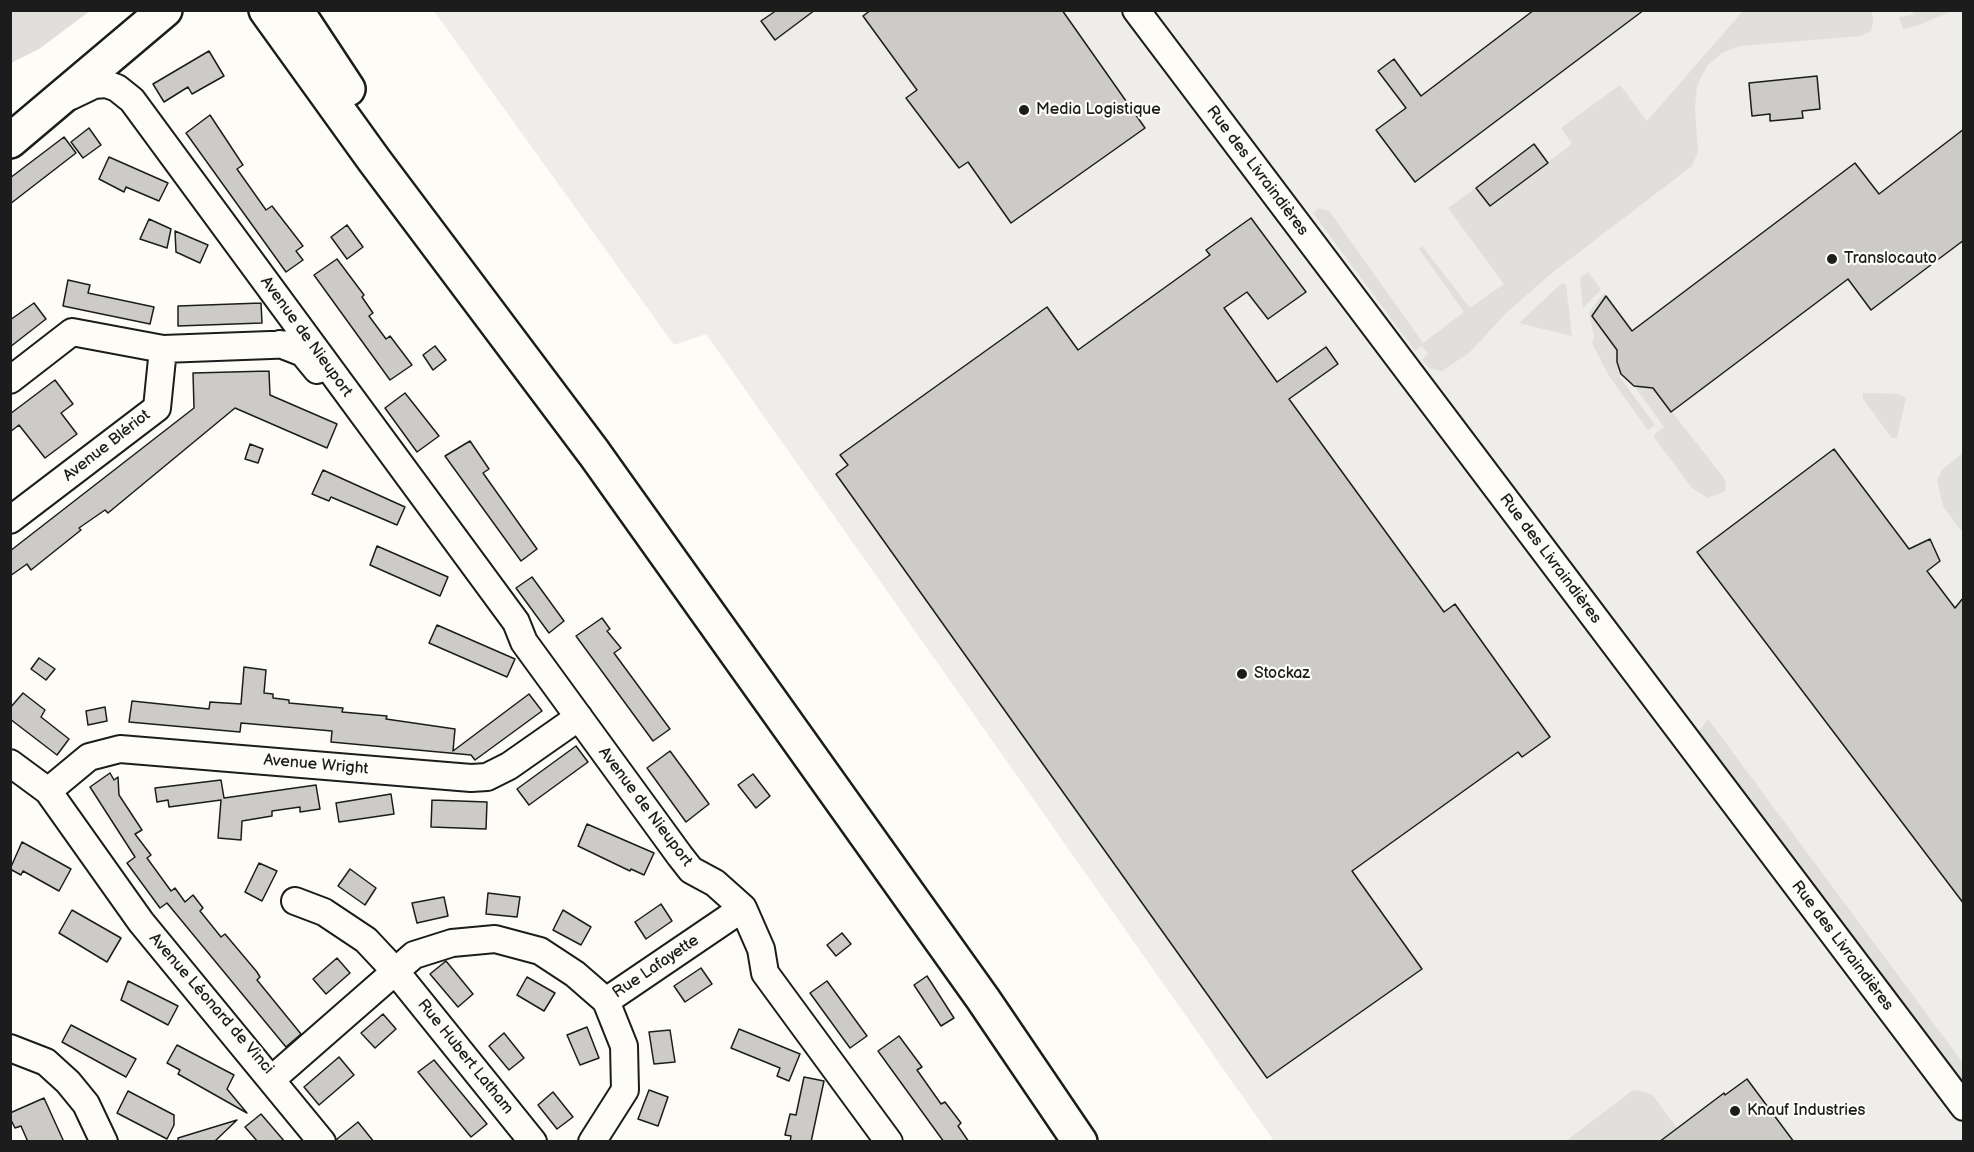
<!DOCTYPE html>
<html>
<head>
<meta charset="utf-8">
<style>
	body { margin:0 }
	#map { position:relative; width:1974px; height:1152px; overflow:hidden; background:#fdfcf7; font-family:"Balsamiq Sans",sans-serif }
	canvas { display:block }
	.frame { position:absolute; inset:0; border:12px solid #1c1c1c; pointer-events:none }
</style>
</head>
<body>
<div id="map">
<canvas width="1974" height="1152"></canvas>
<div class="frame"></div>
</div>
<script>
const ctx = document.querySelector('canvas').getContext('2d');
ctx.lineJoin = 'round';
function fillPath(path, color) { ctx.fillStyle = color; ctx.fill(path, 'evenodd'); }
const poly = rows => new Path2D(rows.map(r => 'M' + r).join(''));
function stroke(path, color, width, dash) { ctx.strokeStyle = color; ctx.lineWidth = width; ctx.lineCap = dash ? 'butt' : 'round'; ctx.setLineDash(dash || []); ctx.stroke(path); }
function write(font, color, halo, rows, align = 'center') {
  ctx.font = font + ' "Balsamiq Sans",sans-serif'; ctx.lineWidth = 4.5; ctx.setLineDash([]); ctx.textBaseline = 'middle'; ctx.strokeStyle = halo; ctx.fillStyle = color; for (const [text, x, y, turn = 0] of rows) {
    ctx.save(); ctx.translate(x, y); ctx.rotate((+turn || 0) * Math.PI / 180); ctx.textAlign = isNaN(turn) ? turn : align; if (halo) ctx.strokeText(text, 0, 0); ctx.fillText(text, 0, 0); ctx.restore();
  }
}
const built = poly([
	[434,11,1963,11,1963,1141,1274,1141,706,334,674,345]
]);
const green = poly([
	[11,10,90,10,90,11,39,49,11,63],
	[1743,11,1872,11,1873,22,1871,31,1861,36,1739,46,1722,53,1707,66,1697,86,1695,108,1698,152,1692,166,1553,272,1507,312,1470,352,1442,371,1429,368,1422,360,1428,354,1422,346,1415,351,1313,213,1320,208,1330,212,1423,343,1464,312,1419,249,1422,246,1470,308,1504,284,1448,208,1476,188,1490,206,1572,144,1561,128,1620,85,1647,121],
	[1913,11,1913,10,1952,11,1916,26,1903,29,1899,17,1913,15],
	[1588,272,1601,290,1583,308,1580,278],
	[1562,283,1566,285,1572,336,1519,323],
	[1604,293,1606,296,1592,316,1617,350,1617,362,1621,374,1619,376,1655,425,1648,430,1609,376,1592,343,1594,337,1589,312],
	[1634,386,1653,388,1724,478,1726,485,1725,491,1708,498,1692,488,1653,436,1664,427],
	[1868,393,1899,394,1906,398,1897,438,1892,438,1863,399,1863,394],
	[1963,453,1964,528,1960,530,1943,506,1937,480,1942,470],
	[1708,719,1963,1063,1963,1088,1697,734],
	[1633,1090,1646,1092,1653,1096,1677,1128,1659,1141,1566,1141]
]);
const building = poly([
	[777,10,815,10,775,40,761,21,777,10],
	[871,10,1062,10,1145,128,1011,223,968,162,959,168,906,98,917,90,863,16,871,10],
	[1534,10,1644,10,1415,182,1376,130,1406,108,1378,71,1394,59,1421,96,1534,10],
	[209,51,224,76,192,94,188,87,164,102,153,84,209,51],
	[1817,76,1820,109,1802,111,1803,118,1770,121,1770,114,1752,116,1749,83,1817,76],
	[210,115,243,165,237,169,266,210,272,206,303,246,296,251,303,260,286,272,186,133,210,115],
	[89,128,101,145,83,158,71,142,89,128],
	[1964,129,1964,240,1871,310,1848,279,1671,412,1653,388,1634,386,1621,374,1617,362,1617,350,1592,316,1606,296,1632,331,1855,163,1879,194,1964,129],
	[64,137,76,153,10,204,10,178,64,137],
	[1534,144,1548,163,1490,206,1476,188,1534,144],
	[109,157,168,183,159,201,126,187,124,192,99,179,109,157],
	[1251,218,1306,292,1268,319,1247,292,1224,308,1277,382,1326,347,1338,364,1289,399,1444,612,1455,604,1550,737,1522,757,1518,752,1352,871,1422,969,1267,1078,836,474,848,465,840,455,1047,307,1078,350,1210,255,1206,250,1251,218],
	[149,219,171,229,167,248,140,239,149,219],
	[347,225,363,247,347,259,331,237,347,225],
	[175,231,208,245,200,263,176,252,175,231],
	[337,259,364,295,362,297,373,313,369,316,386,339,390,336,412,365,390,380,314,275,337,259],
	[68,280,90,285,88,293,154,307,150,324,63,306,68,280],
	[34,303,46,319,10,347,10,320,34,303],
	[261,303,262,323,178,326,178,306,261,303],
	[435,346,446,360,433,370,423,355,435,346],
	[269,371,270,395,337,424,327,448,235,408,108,513,105,510,79,528,81,530,31,570,27,564,10,576,10,551,194,408,193,373,269,371],
	[55,380,73,404,61,413,77,434,45,458,19,425,10,432,10,414,55,380],
	[405,393,439,436,417,452,385,408,405,393],
	[470,441,489,469,483,473,537,549,521,561,445,456,470,441],
	[250,444,263,449,258,463,245,459,250,444],
	[1834,449,1909,549,1930,539,1940,561,1927,571,1955,608,1964,597,1964,904,1697,552,1834,449],
	[323,470,405,507,397,525,331,497,329,501,312,494,323,470],
	[377,546,448,577,440,596,370,565,377,546],
	[532,577,564,621,549,633,516,588,532,577],
	[602,618,610,629,607,631,621,648,614,653,670,729,653,741,576,636,602,618],
	[437,625,515,659,507,677,429,643,437,625],
	[39,658,55,669,46,680,31,669,39,658],
	[244,667,266,670,264,693,273,694,273,698,289,700,289,703,343,708,342,712,387,716,386,719,455,729,453,751,529,694,542,711,475,760,471,755,331,742,332,731,241,723,240,732,129,722,132,701,209,709,210,702,241,704,244,667],
	[23,693,45,710,41,717,69,739,57,755,10,719,10,708,23,693],
	[105,707,107,721,88,725,86,711,105,707],
	[576,746,588,762,529,805,517,789,576,746],
	[670,751,709,804,686,822,647,768,670,751],
	[110,773,114,780,118,777,119,795,142,830,135,834,151,855,147,858,171,891,175,888,185,902,193,895,203,908,200,911,221,937,225,934,257,972,260,977,257,980,301,1034,286,1047,167,903,160,908,127,863,135,857,90,787,110,773],
	[753,774,770,796,756,808,738,785,753,774],
	[221,780,224,798,316,785,320,809,300,812,300,807,272,811,272,816,242,821,241,840,218,838,221,800,169,807,168,800,157,802,155,788,221,780],
	[391,794,394,814,339,822,336,803,391,794],
	[432,800,487,802,486,829,431,827,432,800],
	[587,824,654,853,644,875,631,869,630,871,578,846,587,824],
	[22,842,71,869,59,891,23,871,21,875,10,869,22,842],
	[259,863,277,871,262,901,245,892,259,863],
	[350,869,376,888,365,905,338,886,350,869],
	[488,893,520,897,517,917,486,914,488,893],
	[444,897,448,916,417,923,412,903,444,897],
	[661,904,672,921,646,939,635,922,661,904],
	[72,910,121,938,107,962,59,933,72,910],
	[563,910,591,927,581,945,553,930,563,910],
	[842,933,851,944,836,956,827,945,842,933],
	[337,958,350,973,326,994,313,979,337,958],
	[446,961,473,994,458,1007,430,974,446,961],
	[701,968,712,984,685,1002,674,986,701,968],
	[927,976,954,1018,941,1026,914,985,927,976],
	[527,977,555,993,544,1011,517,995,527,977],
	[128,981,178,1006,168,1025,121,1000,128,981],
	[827,981,867,1036,850,1048,810,993,827,981],
	[383,1014,396,1029,375,1048,361,1033,383,1014],
	[71,1025,136,1059,126,1077,62,1042,71,1025],
	[587,1027,599,1058,580,1065,567,1035,587,1027],
	[739,1029,800,1054,789,1081,777,1076,780,1068,731,1048,739,1029],
	[670,1030,675,1062,654,1064,649,1032,670,1030],
	[504,1033,524,1058,509,1070,489,1046,504,1033],
	[899,1036,922,1067,917,1070,941,1104,945,1102,961,1123,958,1126,969,1142,944,1142,878,1051,899,1036],
	[177,1045,234,1075,227,1089,247,1113,178,1074,180,1070,167,1063,177,1045],
	[339,1057,354,1075,319,1105,304,1087,339,1057],
	[434,1060,487,1124,471,1137,418,1072,434,1060],
	[804,1077,824,1081,811,1142,790,1142,791,1136,785,1135,790,1114,796,1115,804,1077],
	[1747,1079,1794,1142,1659,1142,1724,1093,1725,1095,1747,1079],
	[649,1090,668,1097,658,1126,638,1119,649,1090],
	[128,1091,174,1115,174,1125,167,1139,117,1113,128,1091],
	[553,1092,573,1117,557,1129,538,1105,553,1092],
	[44,1098,64,1142,28,1142,21,1126,15,1128,10,1118,10,1113,44,1098],
	[261,1114,285,1142,258,1142,245,1127,261,1114],
	[237,1120,214,1142,178,1142,178,1138,237,1120],
	[358,1122,374,1142,337,1142,337,1139,358,1122]
]);
const minor = poly([
	[1136,10,1964,1107],
	[71,96,94,85,106,84,117,88,132,100,516,622,524,642,680,856,691,870,715,883,743,908,761,949,765,973,889,1142],
	[280,344,303,353,317,370],
	[163,349,297,344],
	[10,380,72,332,163,349,157,408,10,520],
	[10,763,48,791,141,922,271,1080,414,955,452,943,495,939,540,951,575,974,606,1001],
	[48,791,89,757,120,749,471,778,487,777,509,766,579,717],
	[295,901,324,912,366,940,396,972,533,1142],
	[10,1048,46,1062,68,1082,86,1104,104,1142],
	[271,1080,322,1142],
	[592,1142,625,1090,624,1046,606,1001,743,908]
]);
const major = poly([
	[266,10,374,160,594,453,983,999,1080,1142],
	[296,10,348,89],
	[10,141,165,10]
]);
const markers = [
	[1024,110,6,"#1c1c1c"],
	[1832,259,6,"#1c1c1c"],
	[1242,674,6,"#1c1c1c"],
	[1735,1111,6,"#1c1c1c"]
];
const poiNames = [
	["Media Logistique",1036,110],
	["Translocauto",1844,259],
	["Stockaz",1254,674],
	["Knauf Industries",1747,1111]
];
const streetNames = [
	["Rue des Livraindières",1257,171,53],
	["Avenue de Nieuport",306,337,54],
	["Avenue Blériot",107,446,-38],
	["Rue des Livraindières",1550,559,53],
	["Avenue Wright",316,765,5],
	["Avenue de Nieuport",645,807,53],
	["Rue des Livraindières",1842,946,53],
	["Rue Lafayette",656,967,-34],
	["Avenue Léonard de Vinci",211,1004,49],
	["Rue Hubert Latham",465,1057,51]
];
fillPath(built, '#eeede9');
fillPath(green, '#e0dfdb');
fillPath(building, '#cccbc8');
stroke(building, '#1c1c1c', 1.5);
stroke(minor, '#1c1c1c', 30);
stroke(major, '#1c1c1c', 38);
stroke(minor, '#fdfcf7', 26);
stroke(major, '#fdfcf7', 33);
for (const [x, y, r, color] of markers) { const dot = new Path2D(); dot.arc(x, y, r, 0, 2 * Math.PI); ctx.fillStyle = color; ctx.fill(dot); stroke(dot, '#fdfcf7', 2); }
write('16px', '#1c1c1c', '#fdfcf7', poiNames, 'left');
write('16px', '#1c1c1c', '#fdfcf7', streetNames);
</script>
</body>
</html>
